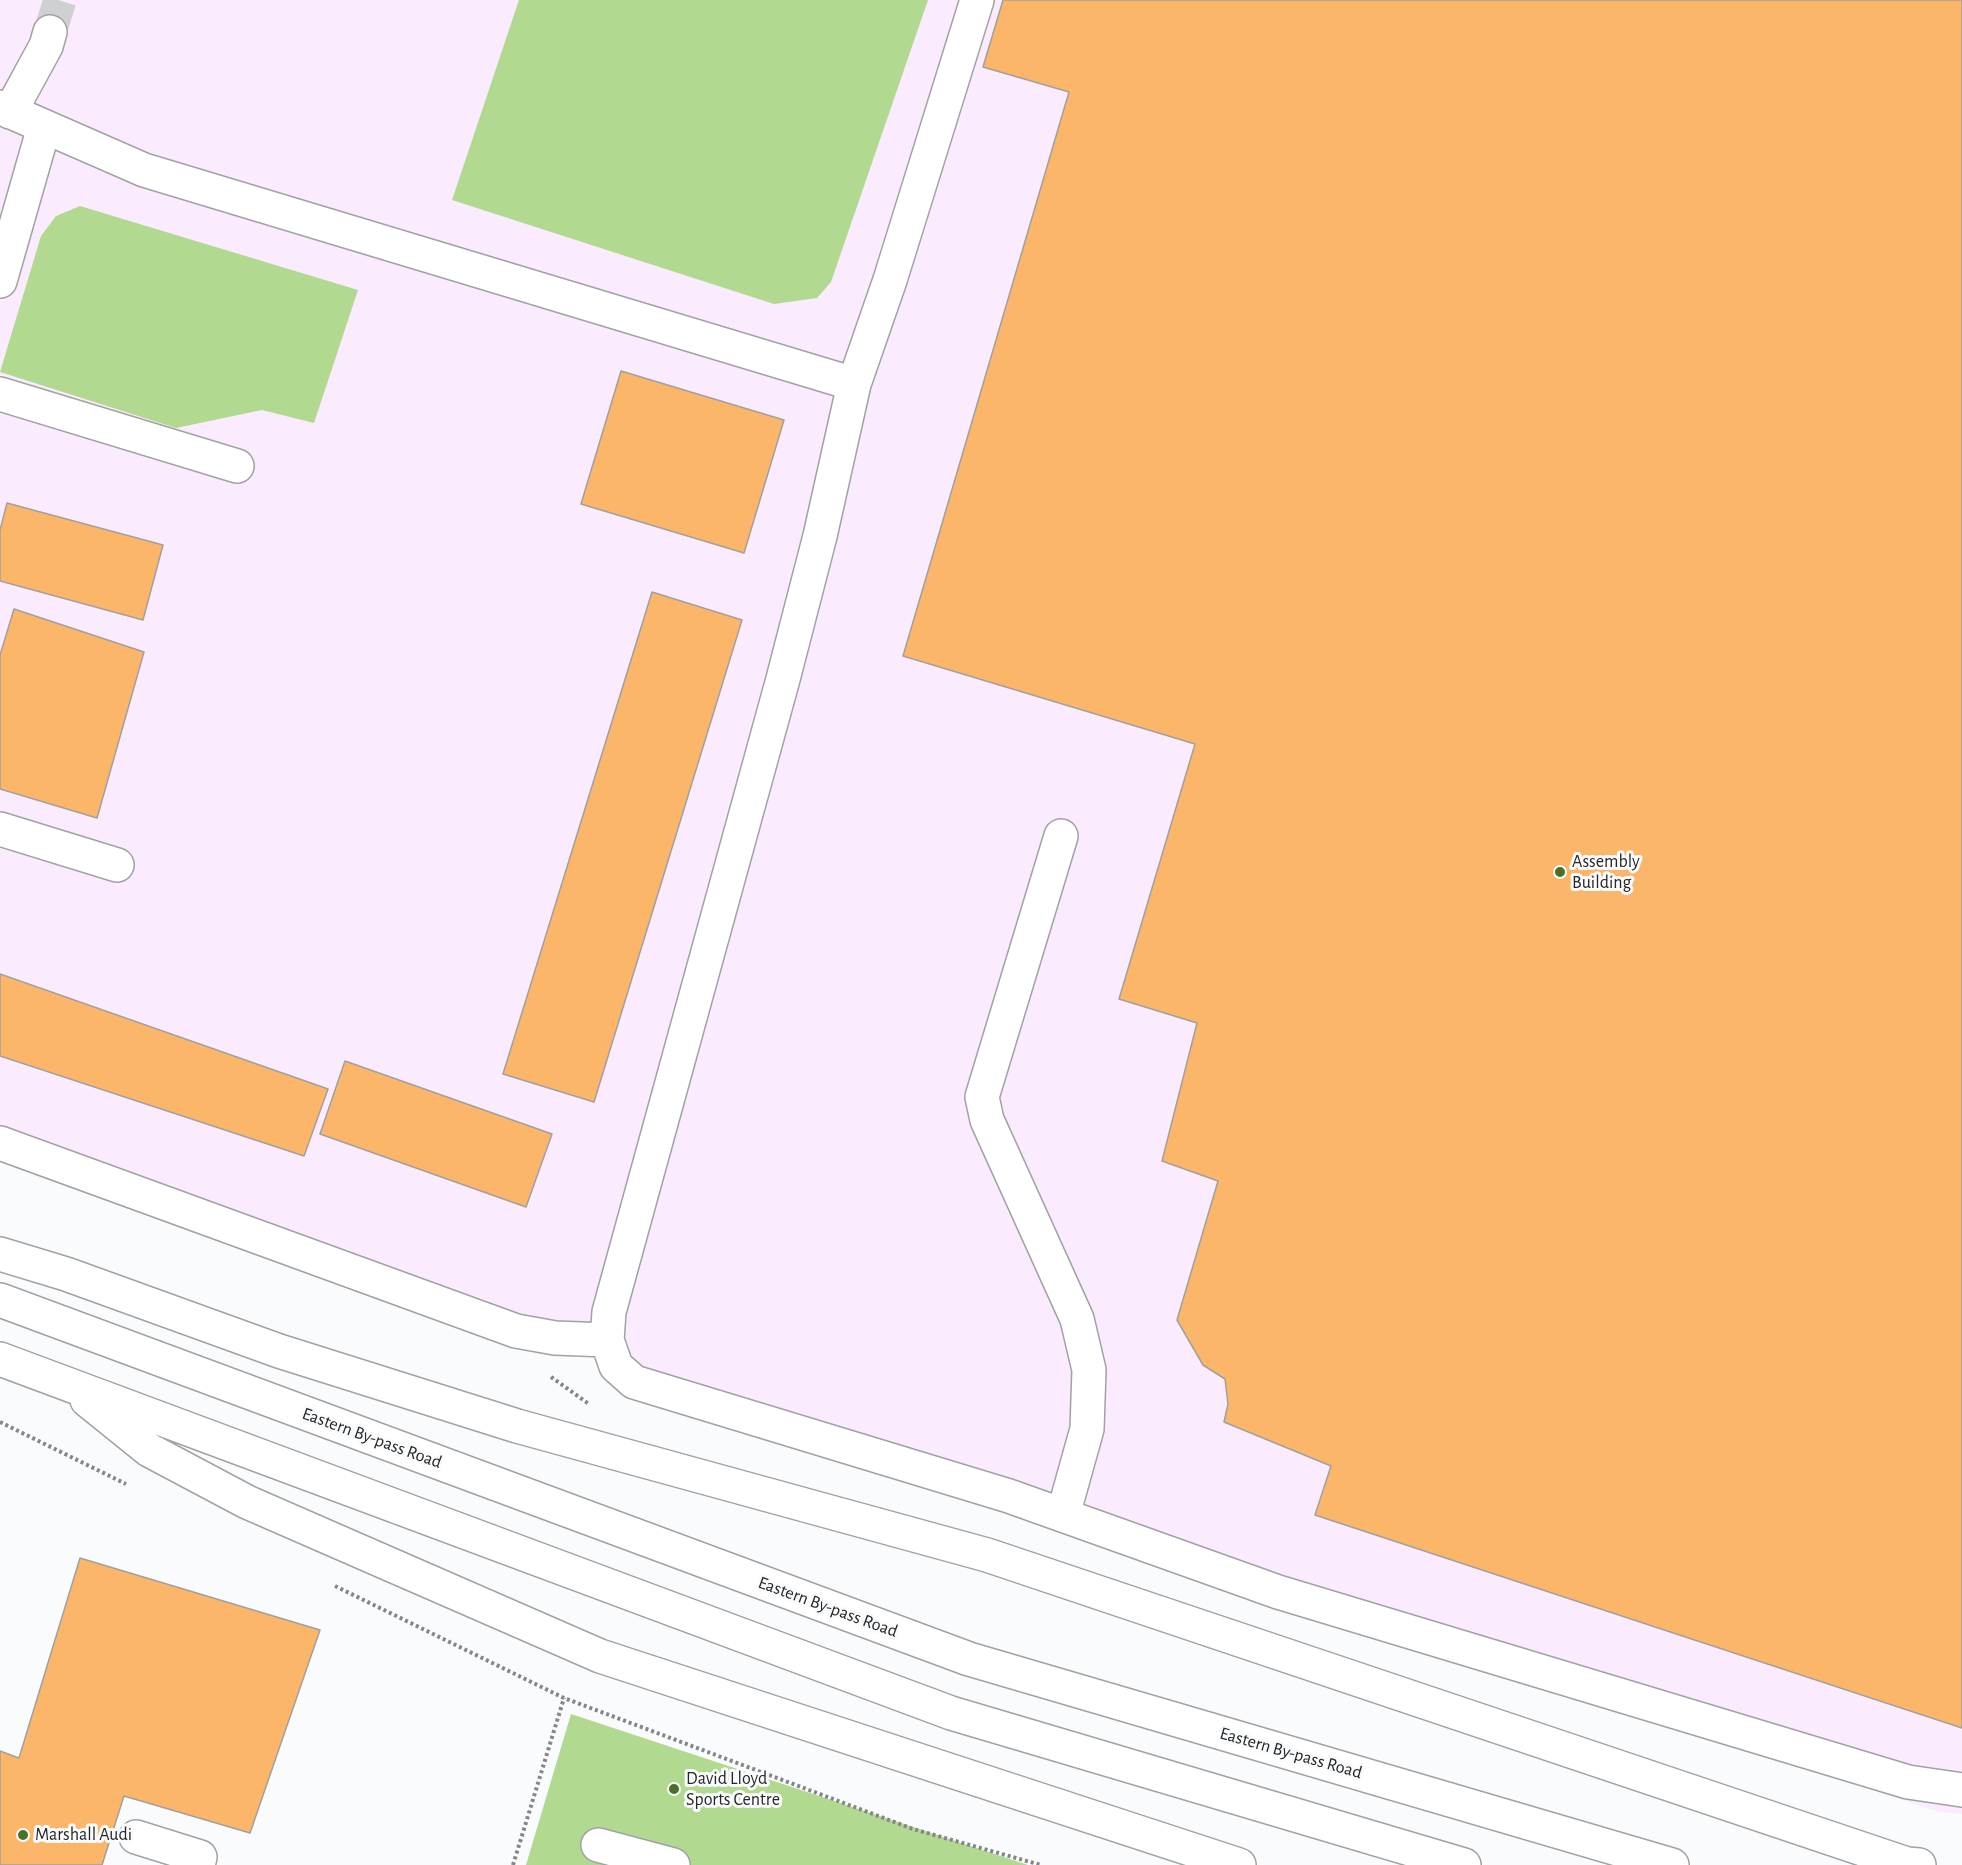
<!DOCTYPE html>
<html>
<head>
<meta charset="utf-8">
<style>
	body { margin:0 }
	canvas { display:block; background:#f9fbfd }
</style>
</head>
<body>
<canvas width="1962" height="1865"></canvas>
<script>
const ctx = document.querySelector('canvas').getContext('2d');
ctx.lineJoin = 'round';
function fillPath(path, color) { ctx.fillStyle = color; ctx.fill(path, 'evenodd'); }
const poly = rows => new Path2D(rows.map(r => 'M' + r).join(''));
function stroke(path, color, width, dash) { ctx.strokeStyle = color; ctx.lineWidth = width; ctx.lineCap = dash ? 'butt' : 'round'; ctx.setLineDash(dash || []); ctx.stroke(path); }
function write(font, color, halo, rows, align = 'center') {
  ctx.font = font + ' "Alegreya Sans",sans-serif'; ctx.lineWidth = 6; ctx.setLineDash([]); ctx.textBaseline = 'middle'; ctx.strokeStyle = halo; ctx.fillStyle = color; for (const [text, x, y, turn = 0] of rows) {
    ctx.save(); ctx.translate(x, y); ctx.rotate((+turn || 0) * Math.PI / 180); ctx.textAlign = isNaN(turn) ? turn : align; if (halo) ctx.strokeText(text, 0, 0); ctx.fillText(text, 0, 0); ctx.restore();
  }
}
const industrial = poly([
	[0,0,1962,0,1962,1814,1938,1812,1065,1517,0,1150]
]);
const green = poly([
	[519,0,928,0,831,282,817,298,774,304,452,200],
	[80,206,358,290,314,423,262,410,176,428,0,372,41,236,56,216],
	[571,1714,1028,1865,526,1865]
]);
const building = poly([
	[1003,0,1962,0,1962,1728,1315,1515,1331,1466,1224,1422,1228,1404,1225,1379,1203,1365,1177,1320,1218,1181,1162,1161,1197,1023,1119,999,1195,744,903,656,1069,92,983,67,1003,0],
	[621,371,784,420,744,553,581,504,621,371],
	[7,503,163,545,143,620,0,581,0,530,7,503],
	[652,592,742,620,594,1102,503,1074,652,592],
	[14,609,144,652,97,818,0,789,0,655,14,609],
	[0,974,328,1089,304,1156,0,1056,0,974],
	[345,1061,552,1134,526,1207,320,1134,345,1061],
	[80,1558,320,1630,250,1833,124,1796,102,1865,0,1865,0,1751,19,1758,80,1558]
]);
const minorTunnel = poly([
	[50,32,60,0]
]);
const path = poly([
	[551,1377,589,1404],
	[0,1422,126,1484],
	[335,1586,564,1698,913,1829,1041,1865],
	[513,1865,564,1698]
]);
const minor = poly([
	[977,0,890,280,854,384,820,536,783,679,609,1312,607,1340,616,1366,634,1382,1009,1496,1278,1592,1908,1782,1962,1790],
	[0,107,144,170,854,384],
	[10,112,46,46,50,32],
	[0,281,44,127],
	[0,394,237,466],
	[0,829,117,865],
	[1061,836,982,1097,987,1120,1077,1319,1089,1370,1087,1429,1063,1515],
	[0,1143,516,1331,555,1338,607,1340],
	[136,1837,200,1857,198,1865],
	[598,1845,673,1865]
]);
const highway = poly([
	[0,1254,66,1274,279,1351,517,1426,987,1555,1907,1864,1919,1865],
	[0,1300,969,1659,1672,1865],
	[0,1359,951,1713,1464,1865],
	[87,1400,149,1450,247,1502,600,1656,1239,1865]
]);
const markers = [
	[1560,872,6,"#4a702b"],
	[674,1789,6,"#4a702b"],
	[23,1835,6,"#4a702b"]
];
const poiNames = [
	["Assembly",1572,862],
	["Building",1572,883],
	["David Lloyd",686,1779],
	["Sports Centre",686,1800],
	["Marshall Audi",35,1835]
];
const streetNames = [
	["Eastern By-pass Road",372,1438,20],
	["Eastern By-pass Road",828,1607,20],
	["Eastern By-pass Road",1291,1753,16]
];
fillPath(industrial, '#faebfe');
fillPath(green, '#b1d990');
fillPath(building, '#fcb66a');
stroke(building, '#a2a09e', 1.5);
stroke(minorTunnel, '#cfd0d2', 33, [33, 16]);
stroke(minor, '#a0a2a4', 36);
stroke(highway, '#a0a2a4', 36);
stroke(path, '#858688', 4, [3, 3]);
stroke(minor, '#fff', 33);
stroke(highway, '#fff', 33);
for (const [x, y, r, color] of markers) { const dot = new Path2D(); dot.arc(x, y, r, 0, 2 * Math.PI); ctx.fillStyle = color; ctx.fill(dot); stroke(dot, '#f9fbfd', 2); }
write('18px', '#262627', '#f9fbfd', poiNames, 'left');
write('18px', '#262627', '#f9fbfd', streetNames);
</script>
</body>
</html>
